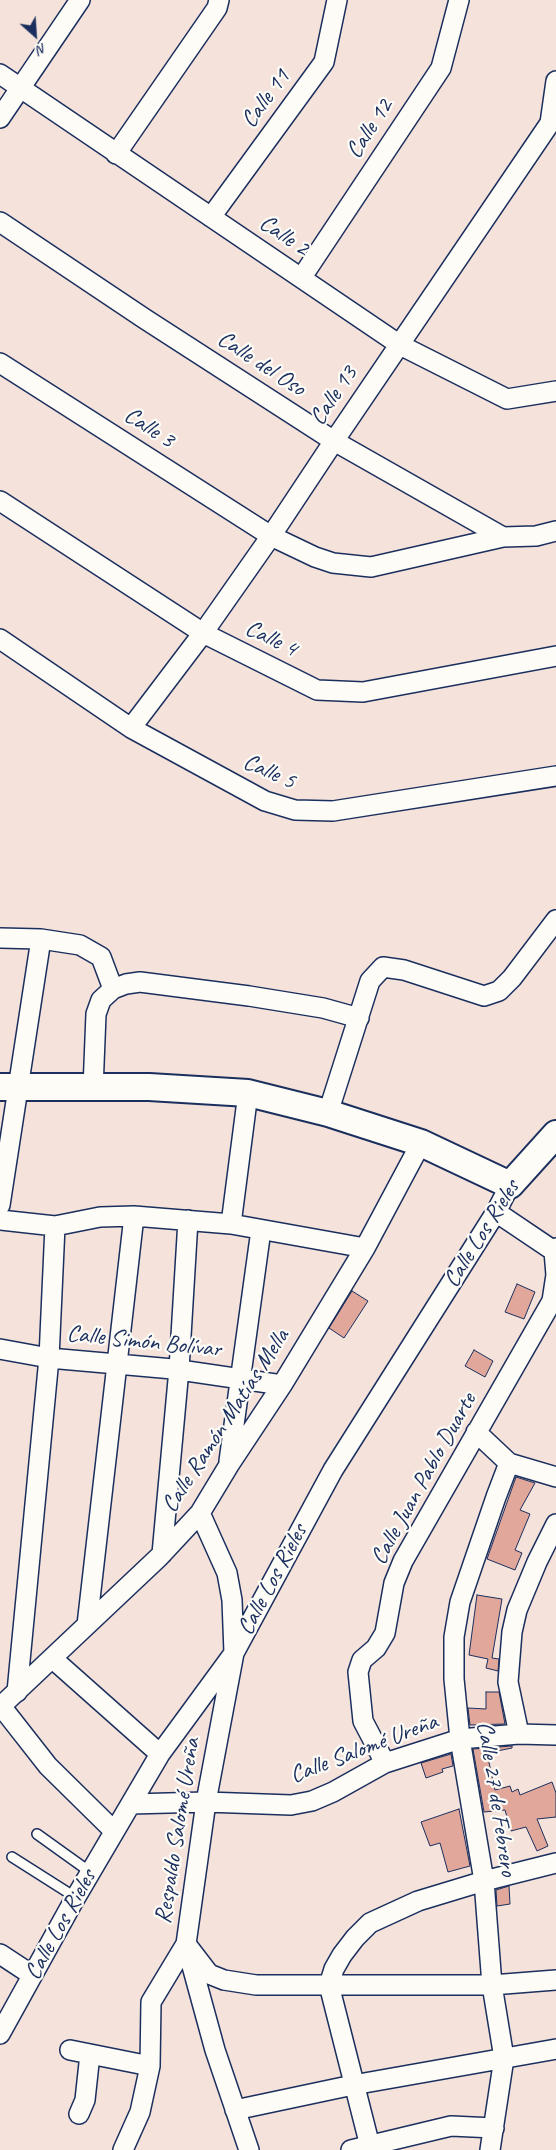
<!DOCTYPE html>
<html>
<head>
<meta charset="utf-8">
<style>
	body { margin:0 }
	#map { position:relative; width:556px; height:2150px; overflow:hidden; background:#f4e2db; font-family:Caveat,sans-serif }
	canvas { display:block }
	.north { position:absolute; left:10px; top:10px; width:50px; height:50px; -webkit-text-stroke:4px #fdfcf7; paint-order:stroke; rotate:154deg; font-size:14px; font-weight:700; line-height:20px; text-align:center; color:#1b2f5e }
	.north::after { content:''; display:block; margin:auto; width:18px; height:22px; background:#1b2f5e; clip-path:polygon(50% 0,100% 100%,50% 72%,0 100%) }
</style>
</head>
<body>
<div id="map">
<canvas width="556" height="2150"></canvas>
<div class="north">N</div>
</div>
<script>
const ctx = document.querySelector('canvas').getContext('2d');
ctx.lineJoin = 'round';
function fillPath(path, color) { ctx.fillStyle = color; ctx.fill(path, 'evenodd'); }
const poly = rows => new Path2D(rows.map(r => 'M' + r).join(''));
function stroke(path, color, width, dash) { ctx.strokeStyle = color; ctx.lineWidth = width; ctx.lineCap = dash ? 'butt' : 'round'; ctx.setLineDash(dash || []); ctx.stroke(path); }
function write(font, color, halo, rows, align = 'center') {
  ctx.font = font + ' Caveat,sans-serif'; ctx.lineWidth = 4.5; ctx.setLineDash([]); ctx.textBaseline = 'middle'; ctx.strokeStyle = halo; ctx.fillStyle = color; for (const [text, x, y, turn = 0] of rows) {
    ctx.save(); ctx.translate(x, y); ctx.rotate((+turn || 0) * Math.PI / 180); ctx.textAlign = isNaN(turn) ? turn : align; if (halo) ctx.strokeText(text, 0, 0); ctx.fillText(text, 0, 0); ctx.restore();
  }
}
const building = poly([
	[517,1284,535,1292,524,1319,505,1312,517,1284],
	[352,1291,368,1301,344,1338,329,1328,352,1291],
	[474,1350,493,1361,485,1377,465,1366,474,1350],
	[516,1477,535,1483,520,1510,530,1514,515,1550,522,1553,515,1570,487,1559,516,1477],
	[477,1595,502,1599,492,1658,499,1659,498,1671,486,1668,488,1659,469,1655,477,1595],
	[486,1692,499,1692,505,1724,470,1725,468,1708,486,1709,486,1692],
	[512,1746,512,1748,487,1753,495,1790,510,1786,512,1792,518,1789,520,1795,552,1782,556,1793,556,1817,537,1819,548,1846,537,1851,526,1827,511,1831,505,1810,484,1812,473,1749,512,1746],
	[451,1754,453,1766,442,1769,443,1772,426,1778,421,1763,451,1754],
	[459,1809,470,1866,448,1872,440,1843,430,1846,421,1822,459,1809],
	[509,1886,510,1904,497,1906,496,1890,509,1886]
]);
const lane = poly([
	[37,1834,90,1872],
	[12,1857,75,1897]
]);
const street = poly([
	[0,74,400,345,507,399,556,391],
	[0,118,80,0],
	[116,154,217,8,219,0],
	[211,217,324,62,337,0],
	[0,222,145,319,334,441,503,537],
	[302,277,441,68,459,0],
	[0,363,271,536,315,557,333,563,371,567,503,537,536,536,556,531],
	[0,501,203,633,317,690,363,692,556,656],
	[0,639,131,728,265,801,295,810,333,811,556,776],
	[131,728,203,633,271,536,334,441,550,123,556,81],
	[0,938,41,939,80,945,101,957,113,989],
	[93,1089,96,1014,101,1000,113,989,126,984,140,982,249,996,323,1008,359,1018],
	[328,1113,370,981,383,967,404,970,484,996,499,991,512,978,556,920],
	[0,1205,41,939],
	[496,1212,554,1251],
	[0,1220,55,1226,100,1217,134,1216,231,1224,365,1248],
	[231,1224,248,1093],
	[0,1349,49,1358,173,1369,282,1385],
	[476,1432,509,1463,556,1477],
	[229,1461,261,1230],
	[162,1554,179,1369,188,1220],
	[87,1625,134,1216],
	[53,1659,160,1754],
	[17,1692,49,1358,55,1226],
	[1,1706,48,1766,114,1831],
	[0,1707,159,1557,200,1513,229,1465,282,1385,365,1248,421,1143],
	[519,1734,508,1682,512,1632,517,1610,537,1562,556,1524],
	[385,1763,363,1721,358,1672,362,1660,376,1648,385,1633,394,1583,403,1561,552,1301,556,1275,554,1251,556,1248],
	[131,1804,206,1802,291,1805,312,1801,333,1792,385,1763,460,1739,519,1734,556,1735],
	[186,1944,209,1974,224,1980,256,1985,492,1985,556,1980],
	[0,1954,32,1975],
	[189,1955,215,2050,249,2150],
	[0,2034,73,1902,160,1754,234,1653,333,1470,496,1212,510,1185],
	[70,2050,150,2066],
	[235,2110,353,2085,556,2049],
	[79,2114,85,2100,90,2054],
	[123,2150,140,2112,150,2066,151,2002,186,1944,206,1802,234,1653,232,1600,227,1573,200,1513],
	[351,2150,451,2126,494,2128],
	[371,2150,329,1985,334,1969,342,1955,355,1938,370,1923,418,1901,484,1881,556,1863],
	[490,2150,504,2058,492,1985,484,1881,460,1739,454,1679,454,1637,460,1602,496,1497,509,1463]
]);
const secondary = poly([
	[0,1087,149,1087,248,1093,328,1113,421,1143,510,1185,556,1134]
]);
const streetNames = [
	["Calle 11",266,99,-54],
	["Calle 12",370,129,-57],
	["Calle 2",284,236,34],
	["Calle del Oso",261,364,33],
	["Calle 13",334,396,-56],
	["Calle 3",149,428,33],
	["Calle 4",271,639,26],
	["Calle 5",269,772,24],
	["Calle Los Rieles",482,1234,-58],
	["Calle Simón Bolívar",144,1342,6],
	["Calle Ramón Matías Mella",226,1421,-57],
	["Calle Juan Pablo Duarte",424,1479,-61],
	["Calle Los Rieles",273,1580,-62],
	["Calle Salomé Ureña",364,1749,-21],
	["Calle 27 de Febrero",496,1799,81],
	["Respaldo Salomé Ureña",178,1831,-81],
	["Calle Los Rieles",61,1925,-61]
];
fillPath(building, '#e0a79a');
stroke(building, '#1b2f5e', 1);
stroke(lane, '#1b2f5e', 12);
stroke(street, '#1b2f5e', 22);
stroke(secondary, '#1b2f5e', 30);
stroke(lane, '#fdfcf7', 9);
stroke(street, '#fdfcf7', 19);
stroke(secondary, '#fdfcf7', 26);
write('24px', '#1b2f5e', '#fdfcf7', streetNames);
</script>
</body>
</html>
